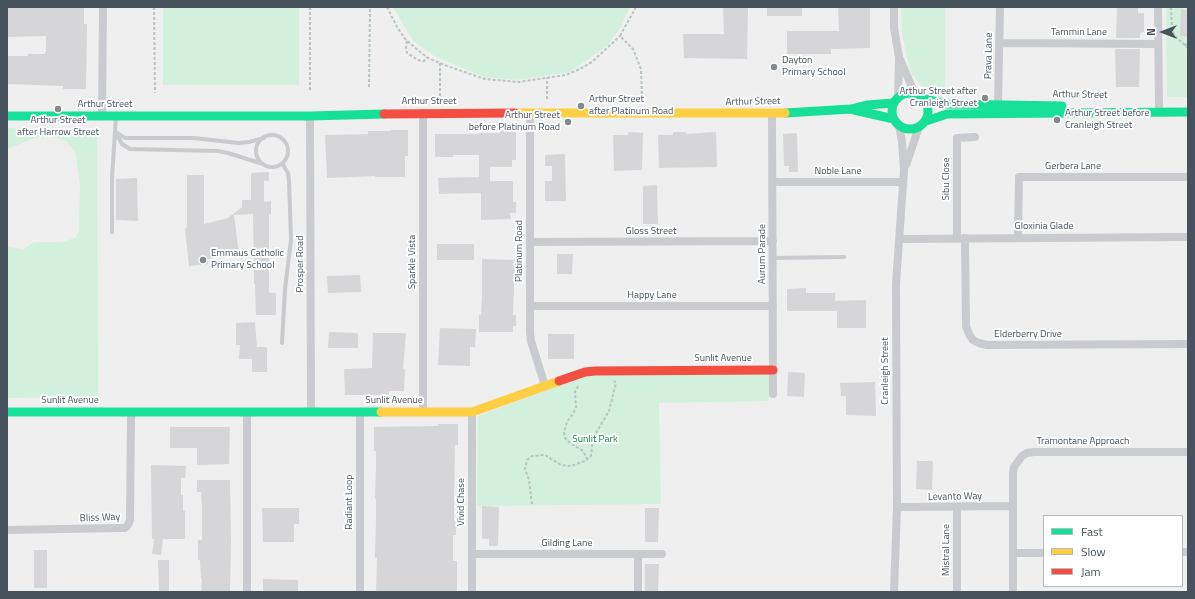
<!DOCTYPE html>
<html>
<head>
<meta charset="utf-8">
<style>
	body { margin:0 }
	#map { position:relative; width:1195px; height:599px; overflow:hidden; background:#f0efef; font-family:"Titillium Web",sans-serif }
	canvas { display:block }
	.frame { position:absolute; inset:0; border:8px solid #46525c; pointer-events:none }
	.legend { position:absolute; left:1043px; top:515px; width:140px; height:72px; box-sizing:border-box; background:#fff; border:1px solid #b5babe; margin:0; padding:5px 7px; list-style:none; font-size:12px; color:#46525c }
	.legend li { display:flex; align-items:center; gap:8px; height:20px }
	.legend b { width:20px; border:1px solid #b5babe }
	.north { position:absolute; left:1143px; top:12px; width:40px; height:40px; -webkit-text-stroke:3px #fff; paint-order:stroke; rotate:270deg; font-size:11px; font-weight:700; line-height:16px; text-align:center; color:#46525c }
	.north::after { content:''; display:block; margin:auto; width:14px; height:18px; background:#46525c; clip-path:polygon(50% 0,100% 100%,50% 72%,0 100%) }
</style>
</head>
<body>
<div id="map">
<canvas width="1195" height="599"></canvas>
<div class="frame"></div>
<ul class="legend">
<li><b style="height:5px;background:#16e098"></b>Fast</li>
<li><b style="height:5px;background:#ffcf43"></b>Slow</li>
<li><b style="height:5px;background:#f24e42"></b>Jam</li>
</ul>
<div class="north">N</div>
</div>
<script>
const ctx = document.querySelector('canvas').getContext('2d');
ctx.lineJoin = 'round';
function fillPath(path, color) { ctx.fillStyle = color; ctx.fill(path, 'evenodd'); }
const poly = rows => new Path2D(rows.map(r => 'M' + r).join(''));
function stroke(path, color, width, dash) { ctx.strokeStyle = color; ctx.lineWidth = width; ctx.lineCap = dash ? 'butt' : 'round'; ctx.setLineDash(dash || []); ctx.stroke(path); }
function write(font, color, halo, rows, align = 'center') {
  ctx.font = font + ' "Titillium Web",sans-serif'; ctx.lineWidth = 3.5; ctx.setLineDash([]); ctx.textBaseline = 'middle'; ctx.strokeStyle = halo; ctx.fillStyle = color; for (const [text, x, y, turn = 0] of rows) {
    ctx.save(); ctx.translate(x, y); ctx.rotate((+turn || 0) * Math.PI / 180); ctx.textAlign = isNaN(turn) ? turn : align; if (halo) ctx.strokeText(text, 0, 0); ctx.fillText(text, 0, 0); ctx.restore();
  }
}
const green = poly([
	[163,7,299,7,299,85,163,85],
	[393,7,630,7,621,26,608,45,570,72,517,80,484,77,434,56,413,41],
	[901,7,945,7,945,95,922,87,912,74,907,59,902,34],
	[1166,7,1188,7,1188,97,1167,97],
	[7,128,97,130,98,397,7,398,7,248,9,247,24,249,34,242,62,242,75,238,79,232,80,185,76,154,67,142,53,137,37,137,7,149],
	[769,373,769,401,659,403,661,504,477,506,478,416,585,375]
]);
const building = poly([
	[7,7,84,7,84,24,87,24,86,89,63,89,63,86,7,84,7,56,28,56,28,54,45,54,45,52,46,52,46,36,7,37],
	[723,7,748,7,747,59,684,58,683,34,724,34],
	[767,7,802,7,802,16,767,16],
	[838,7,870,7,870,48,831,49,831,54,787,54,787,31,839,31],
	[1117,7,1138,7,1138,13,1144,13,1144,32,1140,33,1140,38,1116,38],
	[1181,9,1188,10,1188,37,1180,36],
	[1115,49,1140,49,1139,87,1116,87],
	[391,130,408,130,408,156,405,156,405,177,375,177,375,176,327,178,325,135,368,134,368,131,391,131],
	[500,130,516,130,516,160,512,160,512,167,490,167,490,181,513,181,513,202,516,202,516,213,510,213,511,219,481,220,481,193,439,194,438,178,479,177,479,155,453,155,453,157,435,157,435,134,479,134,479,133,500,133],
	[628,132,643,133,642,170,614,171,613,135,628,135],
	[673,132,686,132,686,134,716,132,717,167,659,168,658,135,673,135],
	[797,133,798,172,789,172,789,166,784,166,783,134],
	[565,154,566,201,545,201,545,181,552,181,552,166,545,166,545,155],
	[269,172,269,181,264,181,264,202,271,201,271,214,269,214,269,293,276,293,276,315,256,315,255,284,254,284,253,214,234,215,239,254,208,259,208,264,189,266,185,229,187,228,187,175,204,175,204,224,228,218,242,207,242,200,251,200,251,173],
	[137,178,138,221,116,220,116,179],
	[657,185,658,224,643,224,643,186],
	[437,244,474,244,474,260,437,260],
	[557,254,573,254,572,274,557,274],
	[482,259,515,260,513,315,516,315,516,326,513,326,513,332,479,332,479,315,481,315,482,296],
	[360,275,361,292,328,293,327,276],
	[806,288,806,293,835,293,835,301,866,300,866,328,837,328,837,311,787,311,787,289],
	[255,322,257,347,267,347,267,372,252,372,252,359,239,359,240,345,236,345,236,323],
	[440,328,476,329,475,347,470,347,470,366,438,365],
	[329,332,358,333,358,348,328,348],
	[373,333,406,333,403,369,405,369,404,391,389,391,389,395,345,395,344,369,372,368],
	[548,334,574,334,574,359,548,359],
	[788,372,805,373,804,397,787,396],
	[875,382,876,416,846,415,846,396,841,396,840,383],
	[438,424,458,424,458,445,455,445,454,498,454,520,456,520,456,535,453,535,453,561,457,561,457,592,376,592,377,558,375,558,376,520,376,499,375,499,376,469,376,451,374,451,374,427,438,426],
	[170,427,230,427,229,464,197,465,197,448,170,448],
	[917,461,933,461,932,490,916,489],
	[151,465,186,466,185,478,181,478,181,495,183,495,183,511,185,511,185,539,163,539,161,555,152,554,154,539,152,539],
	[197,480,230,480,231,540,230,592,201,592,202,579,201,579,200,560,198,560,198,540,202,540,202,507,201,492,197,492],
	[482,506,499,507,498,546,489,546,489,539,482,539],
	[262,508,299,508,299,524,294,524,294,542,263,542],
	[645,508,659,508,658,542,645,542],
	[34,550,47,550,47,588,34,588],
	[158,560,169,560,169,592,159,592],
	[645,564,659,564,658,592,645,592],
	[263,579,298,580,298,592,263,591]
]);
const path = poly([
	[154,7,155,93],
	[310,7,310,92],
	[387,7,397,27,406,40,419,51,428,58,447,66,485,79,519,82,566,75,580,69,592,62,620,36],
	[636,7,620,36,633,49,641,69,642,99],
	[1171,7,1172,29,1175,36,1188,48],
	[407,41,406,48,407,53,418,60,424,61,427,57],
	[1185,46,1188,41],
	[440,63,440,104],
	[369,87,370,7],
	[547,99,547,78],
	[578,386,575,392,576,407,573,414,567,422,564,433,565,438,569,442,583,451,587,459],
	[532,504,529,480,525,469,527,460,532,456,545,455,561,465,571,466,585,461,591,456,593,438,609,411,616,383,614,381]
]);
const lane = poly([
	[115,131,122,144,130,149,218,151,228,153,263,164],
	[117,133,125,138,194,138,238,143,249,142,264,138],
	'256 151a16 16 0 1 1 32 0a16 16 0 1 1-32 0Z',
	[112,232,112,177,116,117],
	[773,258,844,257],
	[282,343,285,289,291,240,289,181,288,173,282,163]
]);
const street = poly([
	[894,7,894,28,899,57,915,94],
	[1158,7,1159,112],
	[999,43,1158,44],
	[898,99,899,60],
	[998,105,1000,7],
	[423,113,423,412],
	[530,113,530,332,531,341,545,386],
	[772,114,773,394],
	[102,116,103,7],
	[310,116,311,412],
	[906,165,919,127],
	[773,182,903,182],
	[1018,237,1019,177,1188,177],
	[957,238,957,138,975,137],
	[965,238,966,326,969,334,973,340,979,343,987,345,1188,344],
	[900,239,1188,237],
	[530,242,773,241],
	[530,306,773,306],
	[247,412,247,592],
	[360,412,360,592],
	[472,412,472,592],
	[897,507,1013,506],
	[957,507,957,592],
	[7,530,119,528,125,528,128,525,130,520,131,412],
	[1182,552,1188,552],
	[1014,553,1044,553],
	[472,554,662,554],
	[638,554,638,592],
	[894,592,897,507,896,284,904,170,902,142,899,125],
	[1013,592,1013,473,1014,467,1022,456,1027,453,1034,452,1188,452]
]);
const fast = poly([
	'892 111a18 18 0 1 1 36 0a18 18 0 1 1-36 0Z',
	[922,98,946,104,1062,106],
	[854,110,894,119],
	[785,113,851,109,867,105,894,103],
	[7,116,310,116,384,114],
	[926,121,947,114,1188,112],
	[7,412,381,412]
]);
const slow = poly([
	[515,113,785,113],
	[381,412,472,412,559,381]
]);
const jam = poly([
	[384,114,515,113],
	[559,381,585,372,595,371,773,370]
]);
const markers = [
	[774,67,4,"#82898f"],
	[985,98,4,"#82898f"],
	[581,106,4,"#82898f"],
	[58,109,4,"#82898f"],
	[1057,120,4,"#82898f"],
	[568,122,4,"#82898f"],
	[203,260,4,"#82898f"]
];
const streetNames = [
	["Tammin Lane",1079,33],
	["Prava Lane",989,56,-89],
	["Arthur Street",1080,95,1],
	["Arthur Street",429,102],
	["Arthur Street",753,102,-1],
	["Arthur Street",105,105],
	["Gerbera Lane",1073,167],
	["Noble Lane",838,172],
	["Sibu Close",947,179,-90],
	["Gloxinia Glade",1044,227],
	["Gloss Street",651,232],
	["Platinum Road",520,251,-90],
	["Aurum Parade",763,254,-90],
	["Sparkle Vista",413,262,-90],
	["Prosper Road",301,264,-90],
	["Happy Lane",652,296],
	["Elderberry Drive",1028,335],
	["Sunlit Avenue",723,359],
	["Cranleigh Street",886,371,-90],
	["Sunlit Avenue",70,401],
	["Sunlit Avenue",394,401],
	["Tramontane Approach",1083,442],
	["Levanto Way",955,497,-1],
	["Radiant Loop",350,502,-90],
	["Vivid Chase",462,502,-90],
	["Bliss Way",100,518,-2],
	["Gilding Lane",567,544],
	["Mistral Lane",947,550,-90]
];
const poiNames = [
	["Dayton",782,61],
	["Primary School",782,73],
	["Arthur Street after",977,92,"right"],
	["Cranleigh Street",977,104,"right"],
	["Arthur Street",589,100],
	["after Platinum Road",589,112],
	["Arthur Street before",1065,114],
	["Cranleigh Street",1065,126],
	["Arthur Street",560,116,"right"],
	["before Platinum Road",560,128,"right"],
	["Arthur Street",58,121,"center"],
	["after Harrow Street",58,133,"center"],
	["Emmaus Catholic",211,254],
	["Primary School",211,266]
];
const parkNames = [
	["Sunlit Park",595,440]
];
fillPath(green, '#d3f0dd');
fillPath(building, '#d6d6d8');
stroke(path, '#b7c4bf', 2, [3, 2]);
stroke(lane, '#c9cbce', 4);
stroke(street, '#c9cbce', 8);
stroke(fast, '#16e098', 9);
stroke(slow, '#ffcf43', 9);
stroke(jam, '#f24e42', 9);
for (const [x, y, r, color] of markers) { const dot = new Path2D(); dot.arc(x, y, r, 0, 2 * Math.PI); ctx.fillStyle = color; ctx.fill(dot); stroke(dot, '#fff', 1.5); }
write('10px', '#46525c', '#fff', streetNames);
write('10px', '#46525c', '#fff', poiNames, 'left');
write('10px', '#157f49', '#fff', parkNames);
</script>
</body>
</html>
